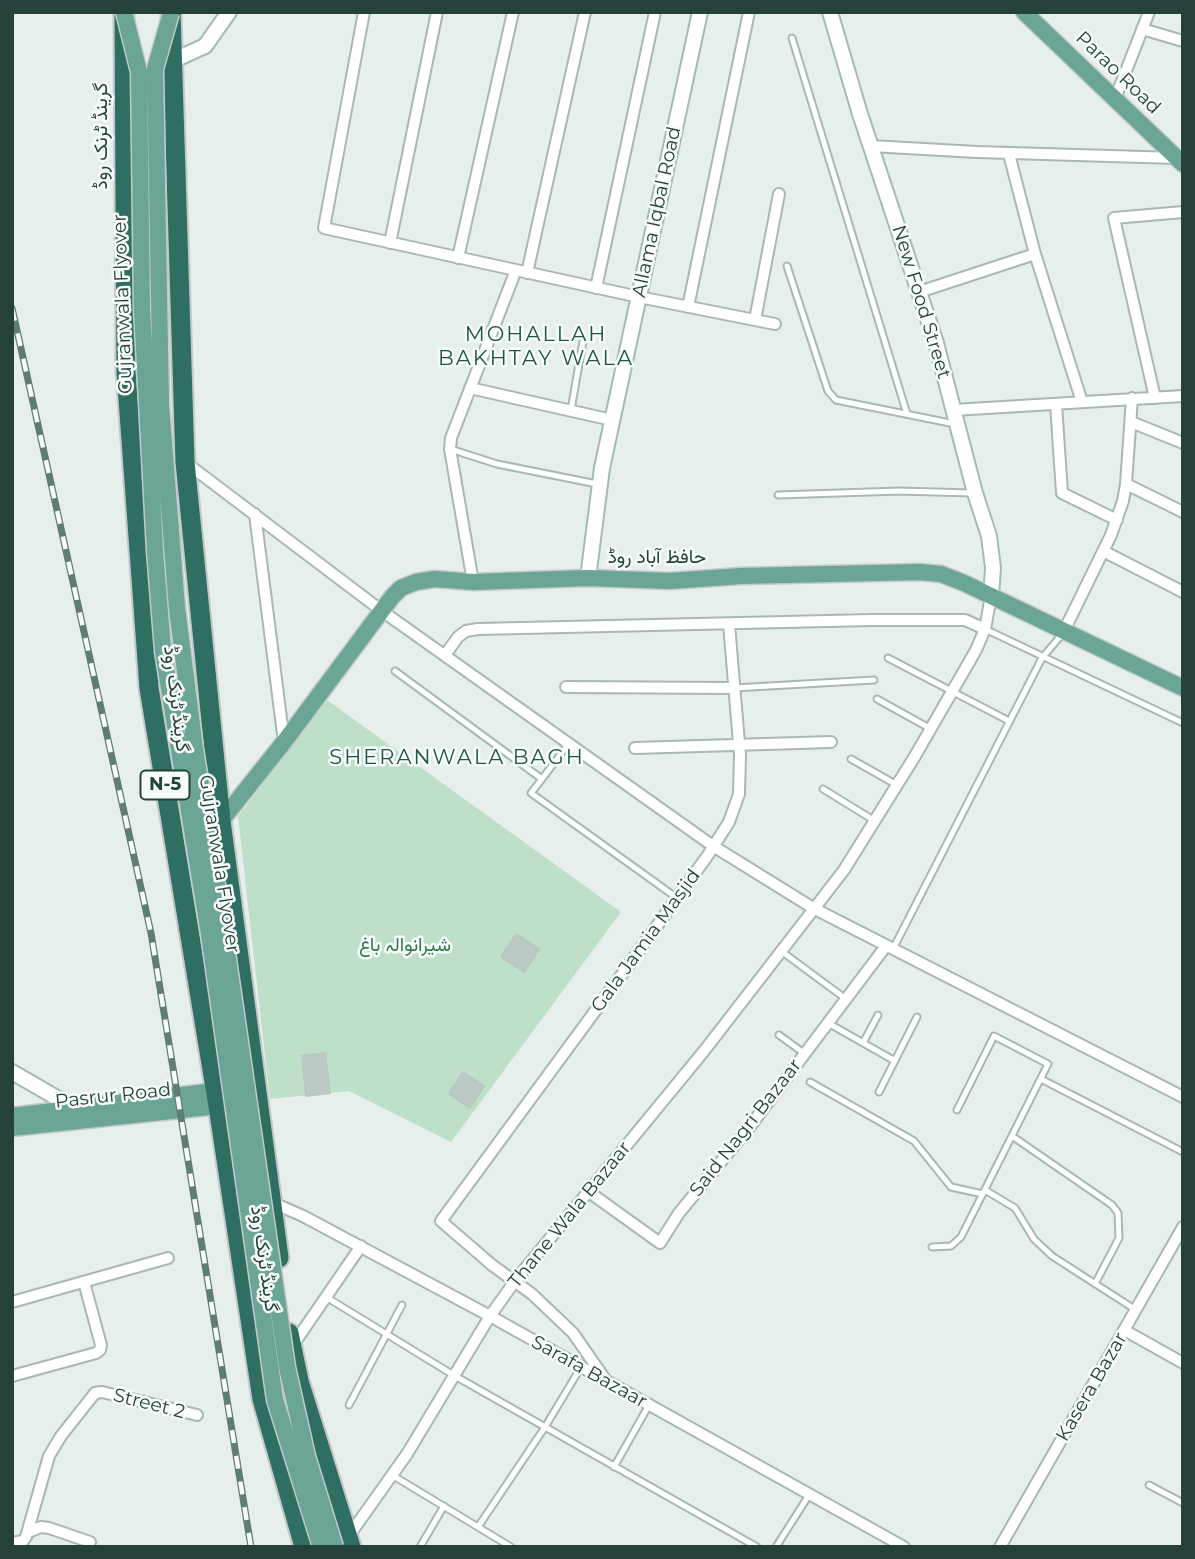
<!DOCTYPE html>
<html>
<head>
<meta charset="utf-8">
<style>
	body { margin:0 }
	#map { position:relative; width:1195px; height:1559px; overflow:hidden; background:#e6efeb; font-family:Montserrat,sans-serif }
	canvas { display:block }
	.frame { position:absolute; inset:0; border:14px solid #24423a; pointer-events:none }
</style>
</head>
<body>
<div id="map">
<canvas width="1195" height="1559"></canvas>
<div class="frame"></div>
</div>
<script>
const ctx = document.querySelector('canvas').getContext('2d');
ctx.lineJoin = 'round';
function fillPath(path, color) { ctx.fillStyle = color; ctx.fill(path, 'evenodd'); }
const poly = rows => new Path2D(rows.map(r => 'M' + r).join(''));
function stroke(path, color, width, dash) { ctx.strokeStyle = color; ctx.lineWidth = width; ctx.lineCap = dash ? 'butt' : 'round'; ctx.setLineDash(dash || []); ctx.stroke(path); }
function write(font, color, halo, rows, align = 'center') {
  ctx.font = font + ' Montserrat,Vazirmatn,sans-serif'; ctx.lineWidth = 5; ctx.setLineDash([]); ctx.textBaseline = 'middle'; ctx.strokeStyle = halo; ctx.fillStyle = color; for (const [text, x, y, turn = 0] of rows) {
    ctx.save(); ctx.translate(x, y); ctx.rotate((+turn || 0) * Math.PI / 180); ctx.textAlign = isNaN(turn) ? turn : align; if (halo) ctx.strokeText(text, 0, 0); ctx.fillText(text, 0, 0); ctx.restore();
  }
}
const green = poly([
	[327,700,621,912,451,1142,349,1091,270,1099,238,816]
]);
const building = poly([
	[516,934,539,949,524,972,501,957,516,934],
	[325,1053,330,1093,306,1096,302,1056,325,1053],
	[463,1072,484,1086,470,1108,449,1094,463,1072]
]);
const lane = poly([
	[792,38,907,414],
	[787,266,828,391,836,400,955,424],
	[571,410,583,341],
	[450,449,497,464,597,484],
	[778,495,899,491,972,493],
	[985,629,1183,723],
	[888,658,1009,721],
	[395,671,542,779,531,793,677,898],
	[734,688,874,680],
	[877,699,931,729],
	[851,759,897,785],
	[542,779,569,743],
	[823,789,875,821],
	[893,949,1042,658,1064,632],
	[781,951,846,999],
	[828,1023,895,1061],
	[779,1035,805,1054],
	[863,1043,878,1015],
	[1041,1079,1183,1152],
	[810,1082,914,1141,951,1187,983,1194],
	[879,1092,917,1017],
	[1012,1136,1112,1205,1118,1213,1119,1238,1095,1284],
	[985,1190,1015,1208,1034,1239,1052,1256,1136,1310],
	[932,1247,951,1246,961,1237,1048,1064,994,1036,957,1110],
	[326,1297,455,1376,757,1547],
	[349,1405,402,1305],
	[614,1467,649,1405],
	[392,1475,511,1547],
	[1149,1485,1183,1503],
	[478,1527,545,1427,581,1367],
	[420,1547,444,1506],
	[776,1547,809,1495]
]);
const street = poly([
	[364,12,324,228,639,297,775,324],
	[1142,29,1183,41],
	[1115,99,1149,12],
	[871,146,977,152,1176,158],
	[1009,154,1035,254,1082,402],
	[390,243,437,12],
	[458,258,513,12],
	[527,273,585,12],
	[596,288,655,12],
	[919,292,1035,254],
	[688,307,749,12],
	[755,320,779,194],
	[470,388,612,420],
	[1155,398,1114,218,1183,212],
	[1056,404,1062,493,1117,520],
	[954,410,1183,396],
	[1131,422,1183,443],
	[185,462,382,611,713,846,813,908,1183,1097],
	[1126,484,1183,512],
	[255,514,284,742],
	[1103,551,1183,592],
	[473,582,450,449,451,438,516,270],
	[1064,631,1111,535,1123,501,1126,484,1132,398],
	[445,655,458,637,466,631,478,629,871,620,965,620,985,629],
	[566,687,734,688],
	[635,748,831,742],
	[589,1192,660,1243,679,1213,751,1125,886,946],
	[271,1202,303,1216,490,1316,904,1547],
	[12,1302,168,1258],
	[1124,1330,1183,1363],
	[293,1345,361,1246],
	[12,1376,96,1353,100,1350,101,1345,84,1282],
	[607,1382,573,1333,532,1294,492,1265,441,1221,623,973,708,855,729,822,739,794,740,755,729,624],
	[28,1532,41,1527,49,1528,90,1542],
	[348,1537,407,1454,490,1316,515,1281,704,1051,844,870,915,756,976,650,985,629,991,596],
	[12,1543,23,1541,26,1537,49,1456,61,1436,95,1393,102,1392,197,1415],
	[1000,1547,1183,1227]
]);
const secondary = poly([
	[830,12,860,114,936,343,975,493,989,536,993,568,991,596],
	[172,61,205,46,229,12],
	[588,578,602,468,700,12],
	[12,1072,76,1109,78,1113]
]);
const primary = poly([
	[1024,12,1183,164],
	[221,821,284,742,392,597,401,588,416,582,435,579,473,582,588,578,670,581,741,576,920,572,941,574,964,583,1183,688],
	[12,1116,215,1091],
	[12,1128,218,1106]
]);
const highway = poly([
	[171,13,185,462,221,821,279,1258],
	[124,16,126,371,149,688,218,1106,262,1399,304,1547],
	[289,1333,299,1381,351,1547]
]);
const rail = poly([
	[12,308,151,933,251,1547]
]);
const primaryBridge = poly([
	[124,12,139,72,142,310,155,551,163,651,209,934,275,1400,321,1547],
	[171,13,155,69,161,406,177,608,195,749,219,897,287,1367,307,1456,335,1547]
]);
const shields = [
	[165,785,49]
];
const shieldNames = [
	["N-5",165,785]
];
const streetNames = [
	["Parao Road",1118,73,44],
	["گرینڈ ٹرنک روڈ",101,136,-90],
	["Allama Iqbal Road",657,212,-78],
	["New Food Street",921,302,73],
	["Gujranwala Flyover",123,304,-92],
	["حافظ آباد روڈ",657,557],
	["گرینڈ ٹرنک روڈ",176,699,83],
	["Gujranwala Flyover",219,864,81],
	["Gala Jamia Masjid",646,941,-54],
	["Pasrur Road",113,1096,-6],
	["Said Nagri Bazaar",746,1128,-52],
	["Thane Wala Bazaar",570,1215,-51],
	["گرینڈ ٹرنک روڈ",264,1259,82],
	["Sarafa Bazaar",589,1372,29],
	["Kasera Bazar",1092,1387,-60],
	["Street 2",149,1404,14]
];
const parkNames = [
	["شیرانوالہ باغ",405,945]
];
const neighbourhoodNames = [
	["MOHALLAH",536,335],
	["BAKHTAY WALA",536,359],
	["SHERANWALA BAGH",457,758]
];
fillPath(green, '#bfe0c8');
fillPath(building, '#bbcac4');
stroke(building, '#b8c9c2', 2);
stroke(lane, '#a8b8b2', 9);
stroke(street, '#a8b8b2', 14);
stroke(secondary, '#a4bbb3', 18);
stroke(primary, '#c2cac8', 19);
stroke(highway, '#c2cac8', 23);
stroke(lane, '#fff', 5);
stroke(street, '#fff', 10);
stroke(secondary, '#fff', 14);
stroke(primary, '#6aa596', 16);
stroke(highway, '#2f6f62', 19);
stroke(rail, '#5f7d75', 7);
stroke(rail, '#f7fbf9', 4.5, [13]);
stroke(primaryBridge, '#c2cac8', 19, []);
stroke(primaryBridge, '#6aa596', 16);
for (const [x, y, w] of shields) { const box = new Path2D(); box.roundRect(x - w / 2, y - 14.5, w, 29, 5); ctx.fillStyle = '#f7fbf9'; ctx.fill(box); stroke(box, '#24423a', 2); }
write('bold 18px', '#24423a', null, shieldNames);
write('19px', '#24423a', '#f7fbf9', streetNames);
write('19px', '#2d7a4b', '#f7fbf9', parkNames);
ctx.letterSpacing = '2px';
write('21px', '#1f5548', '#f7fbf9', neighbourhoodNames);
ctx.letterSpacing = '0px';
</script>
</body>
</html>
